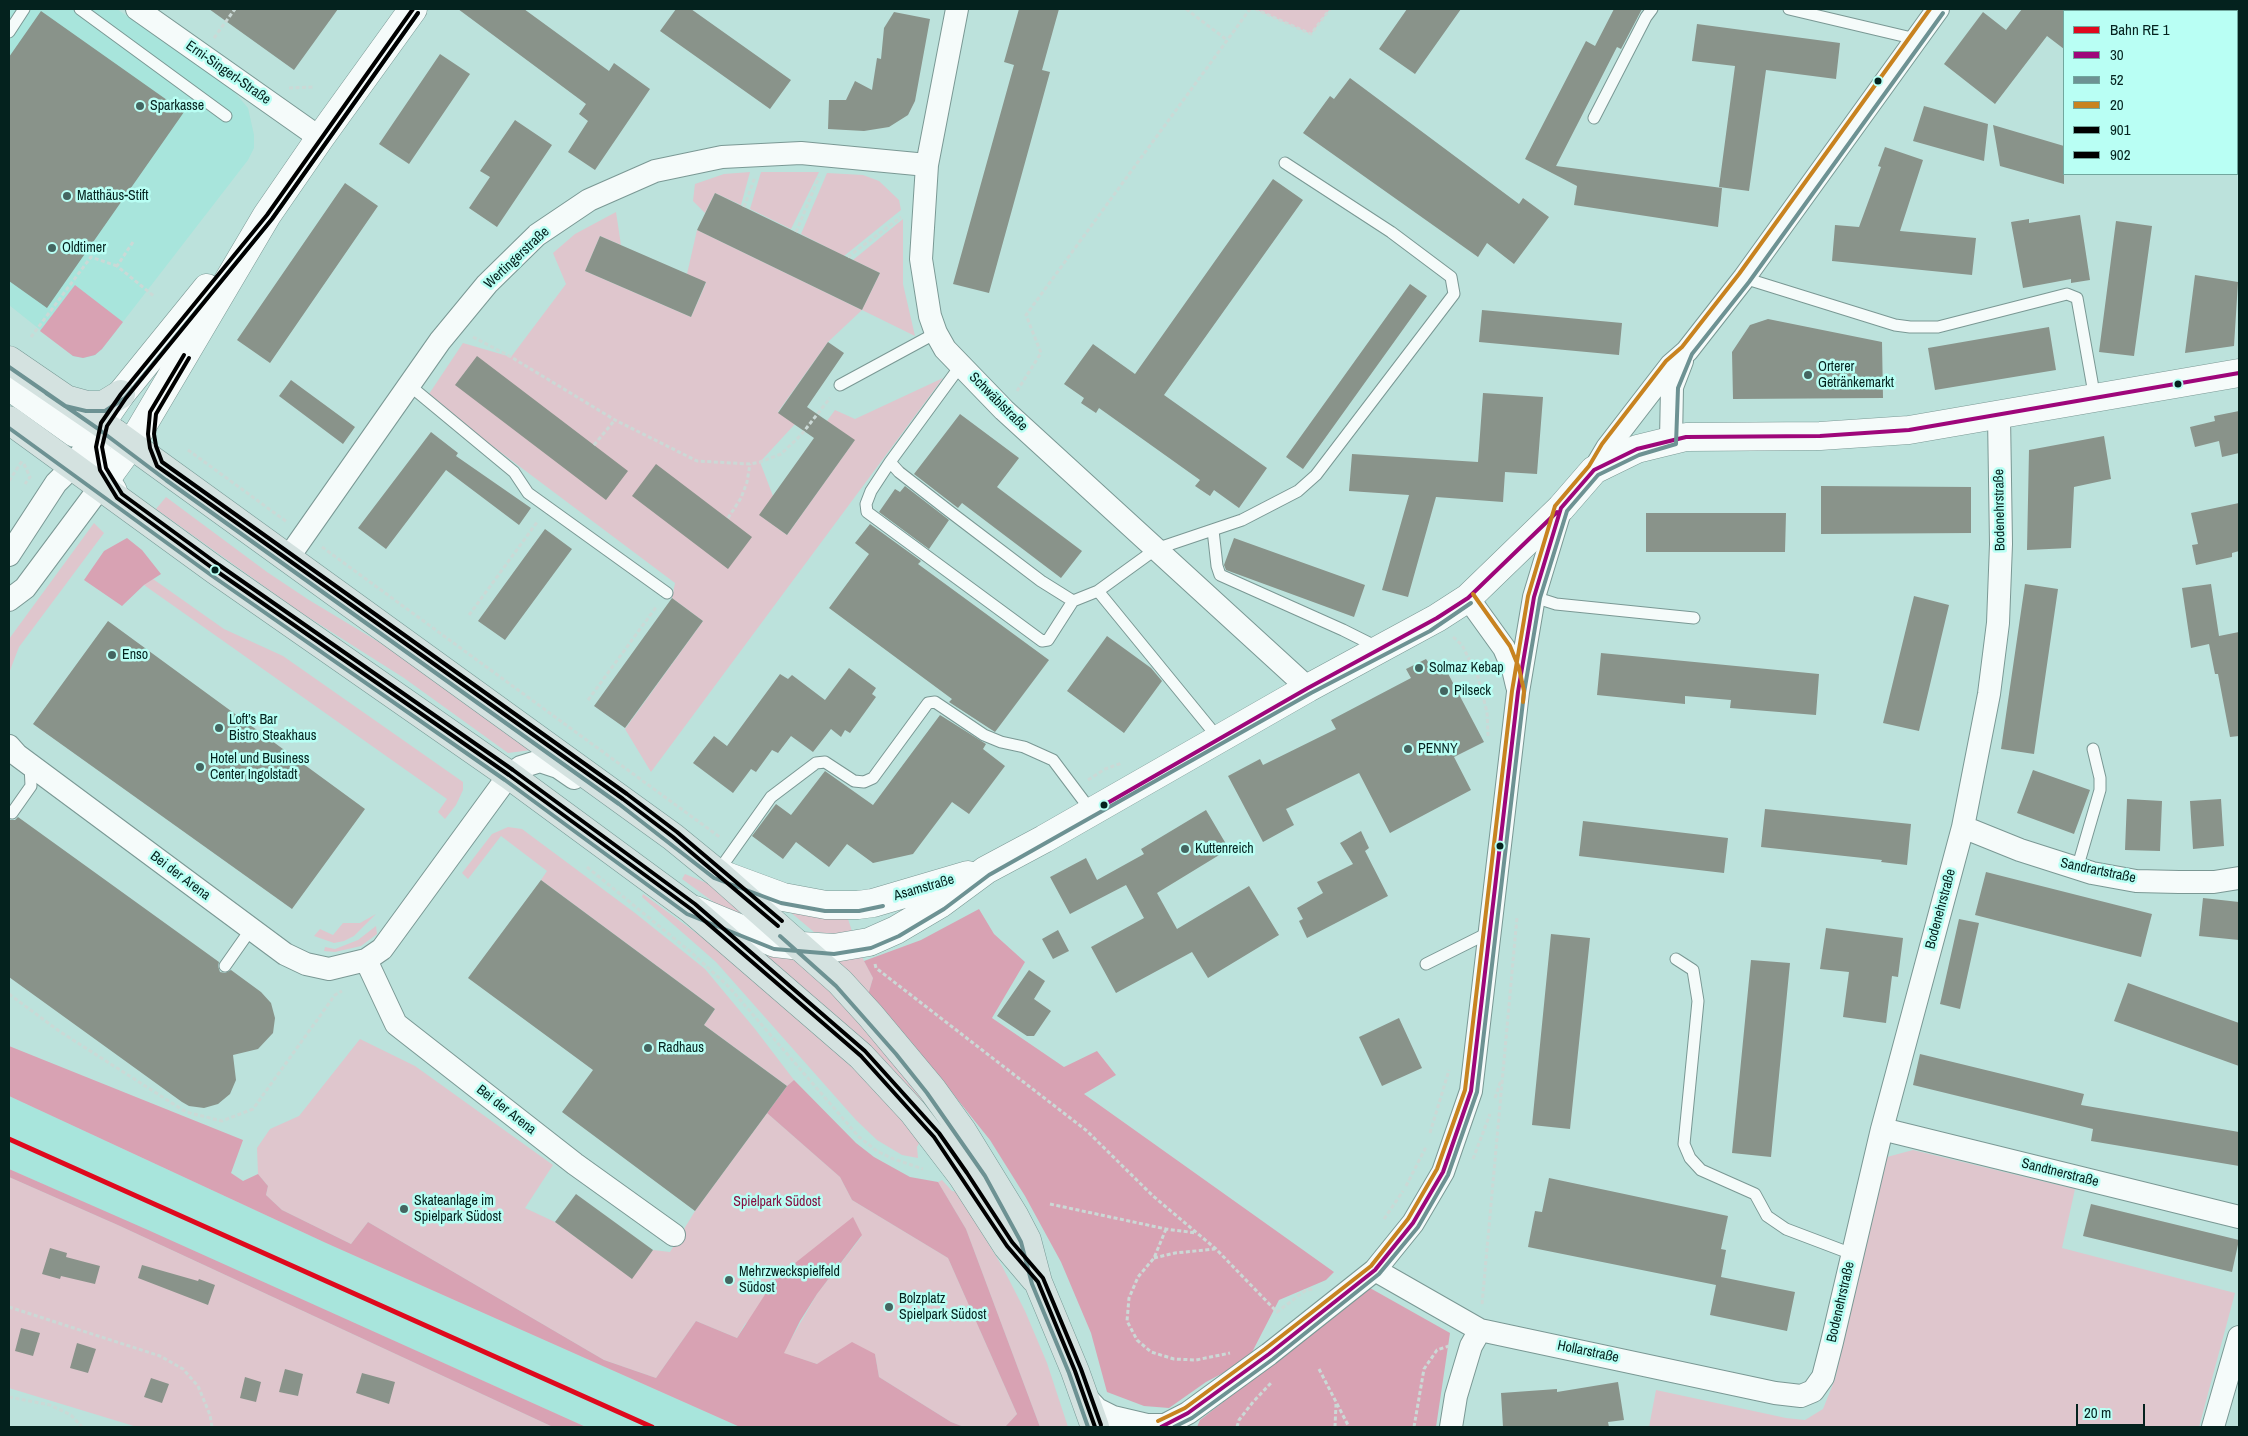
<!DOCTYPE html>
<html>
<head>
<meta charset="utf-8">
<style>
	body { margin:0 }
	#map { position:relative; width:2248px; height:1436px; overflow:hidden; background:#bce2dc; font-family:"Archivo Narrow",sans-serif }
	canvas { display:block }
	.frame { position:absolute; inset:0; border:10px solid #04221e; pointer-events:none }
	.legend { position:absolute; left:2063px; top:10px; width:175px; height:165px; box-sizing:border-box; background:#b9fff4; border:1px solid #71a79e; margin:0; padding:6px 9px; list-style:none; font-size:15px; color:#04221e }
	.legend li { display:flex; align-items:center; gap:10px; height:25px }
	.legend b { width:25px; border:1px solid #71a79e }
	.scale { position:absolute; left:2076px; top:1404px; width:69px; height:22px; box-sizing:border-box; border:2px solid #04221e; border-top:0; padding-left:6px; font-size:15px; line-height:18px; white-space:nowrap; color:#04221e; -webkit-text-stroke:4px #b9fff4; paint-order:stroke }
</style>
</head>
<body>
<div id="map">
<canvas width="2248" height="1436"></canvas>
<div class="frame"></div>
<ul class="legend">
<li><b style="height:6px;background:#df091d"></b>Bahn RE 1</li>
<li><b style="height:6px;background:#9e067a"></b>30</li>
<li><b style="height:6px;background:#6d9293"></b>52</li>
<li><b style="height:6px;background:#c88320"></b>20</li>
<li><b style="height:6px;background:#000"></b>901</li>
<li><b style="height:6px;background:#000"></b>902</li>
</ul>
<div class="scale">20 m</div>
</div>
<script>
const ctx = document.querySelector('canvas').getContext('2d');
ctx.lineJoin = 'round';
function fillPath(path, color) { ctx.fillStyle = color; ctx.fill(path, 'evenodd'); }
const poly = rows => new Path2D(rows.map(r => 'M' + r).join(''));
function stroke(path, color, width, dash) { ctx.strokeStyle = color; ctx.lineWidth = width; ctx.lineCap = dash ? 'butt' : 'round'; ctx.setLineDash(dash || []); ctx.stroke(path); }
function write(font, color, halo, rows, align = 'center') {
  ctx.font = font + ' "Archivo Narrow",sans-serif'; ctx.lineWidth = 5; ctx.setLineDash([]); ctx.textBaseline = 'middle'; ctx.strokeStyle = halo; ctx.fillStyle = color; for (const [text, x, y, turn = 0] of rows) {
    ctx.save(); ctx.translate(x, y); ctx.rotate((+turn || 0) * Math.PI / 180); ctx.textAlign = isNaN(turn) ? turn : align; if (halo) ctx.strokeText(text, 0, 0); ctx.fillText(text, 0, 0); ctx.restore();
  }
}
const built = poly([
	[9,9,117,9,232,89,248,108,254,135,254,148,248,160,102,349,95,355,83,358,73,356,9,305],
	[9,1096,326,1243,740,1427,586,1427,9,1169]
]);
const green = poly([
	[1255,9,1330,9,1311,34],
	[750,172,741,205,715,193,705,213,693,201,695,184,724,174],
	[761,172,819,172,791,229,750,209],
	[827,173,863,175,879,181,899,200,901,210,844,256,801,234],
	[616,212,621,245,600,236,585,271,691,317,706,283,687,274,697,230,862,310,880,273,853,260,903,219,903,284,915,336,862,310,828,342,778,412,795,424,760,462,773,496,760,515,787,535,854,441,827,421,835,410,855,419,943,378,651,772,625,729,703,621,672,598,675,583,427,397,463,343,511,357,566,284,553,253,575,234],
	[166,497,267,572,309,600,392,650,531,750,508,753,404,678,300,612,156,509],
	[94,523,104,533,19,647,9,673,9,639],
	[153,579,224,629,283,656,463,782,463,790,456,805,445,819,438,812,447,799,144,585],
	[508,827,522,829,635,913,705,969,755,1029,794,1080,787,1086,704,1025,715,1009,541,880,547,871,501,836,468,879,462,873,492,834],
	[685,874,714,886,758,921,719,906,682,879],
	[643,894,725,954,793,1011,862,1077,921,1140,917,1147,918,1158,902,1155,877,1140,856,1120,716,962,642,897],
	[789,911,847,916,852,931,836,934,814,932],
	[376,914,354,936,344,941,334,943,314,936,320,929,333,935,343,923,360,923],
	[376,926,377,934,361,946,335,952,324,951,325,947,335,949,358,940],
	[752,945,793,956,828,989,870,1033,904,1074,961,1153],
	[860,953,873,978,868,995,835,961],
	[360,1039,415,1066,553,1165,525,1208,555,1222,632,1278,653,1250,670,1252,695,1211,767,1113,840,1177,852,1200,948,1258,1017,1414,1005,1427,964,1427,951,1422,879,1377,875,1354,817,1364,783,1353,817,1294,862,1236,745,1324,737,1338,696,1321,656,1378,604,1360,368,1222,351,1244,282,1210,266,1195,268,1186,258,1174,257,1148,270,1129,299,1116],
	[1913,1150,2075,1189,2062,1248,2235,1293,2199,1427,1649,1427,1656,1390,1786,1418,1805,1420,1823,1409,1835,1379,1887,1157],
	[9,1177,120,1226,553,1427,137,1427,9,1388],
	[942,1180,952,1191,957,1192,1002,1266,1025,1311,1047,1363,1068,1427,1040,1427,966,1229,938,1182]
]);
const forest = poly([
	[75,285,123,322,102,349,95,355,83,358,73,356,40,331],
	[127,538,142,550,161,574,144,585,122,606,84,580,104,551],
	[979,909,994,934,1025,962,992,1018,1064,1067,1097,1051,1116,1075,1084,1094,1334,1272,1326,1280,1279,1300,1248,1360,1206,1382,1169,1408,1144,1406,1107,1392,1091,1333,1061,1262,1025,1196,990,1140,929,1064,868,995,873,978,864,961,921,940],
	[9,1046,243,1140,231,1173,243,1181,258,1174,268,1186,266,1195,282,1210,351,1244,368,1222,604,1360,656,1378,696,1321,737,1338,775,1279,853,1217,862,1235,817,1294,800,1321,784,1353,817,1364,852,1342,875,1354,879,1377,951,1422,964,1427,740,1427,326,1243,9,1096],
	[794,1080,856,1143,874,1157,910,1177,938,1182,966,1229,1040,1427,1005,1427,1017,1414,948,1258,852,1200,840,1177,767,1113,787,1086],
	[9,1169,148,1230,586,1427,553,1427,120,1226,9,1177],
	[1370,1288,1450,1333,1436,1427,1197,1427,1200,1420]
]);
const building = poly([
	[209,9,338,9,294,70],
	[458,9,524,9,609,71,614,63,650,89,595,170,568,152,588,121,579,114,586,104],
	[676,9,691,9,791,80,770,109,660,31],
	[1019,9,1059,9,1042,70,1050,72,989,293,953,284,1014,65,1004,62],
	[1407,9,1461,9,1415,74,1379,49],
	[1614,9,1642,9,1621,49,1617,47,1556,166,1722,188,1718,227,1574,205,1577,186,1525,159,1586,41,1595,46],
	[2022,9,2064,9,2064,49,2047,36,1995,104,1944,64,1983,12,2006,30],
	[41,11,184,112,47,308,9,281,9,57],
	[894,12,930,19,915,101,908,115,889,127,864,131,828,129,829,100,846,100,855,81,872,90,877,58,881,59,884,28],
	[1697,24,1840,43,1836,79,1766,70,1749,191,1719,187,1735,66,1692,61],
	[440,54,470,74,409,164,379,144],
	[1350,78,1519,204,1523,198,1549,217,1514,264,1487,243,1478,257,1303,133,1330,96,1334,99],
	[1924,106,1988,124,1984,161,1913,141],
	[515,120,552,145,497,227,469,208,490,177,480,171],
	[1993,125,2064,146,2064,184,2000,166],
	[1885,147,1923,160,1900,231,1976,238,1972,275,1832,261,1835,225,1859,227,1881,167,1878,166],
	[1273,179,1303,200,1164,395,1267,468,1239,508,1214,490,1210,496,1195,486,1200,480,1099,408,1096,413,1081,403,1084,398,1064,384,1093,344,1135,374],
	[345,183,378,206,270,363,237,340],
	[715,193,880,273,862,310,697,230],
	[2080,215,2090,280,2071,283,2071,279,2023,288,2011,222,2029,219,2029,223],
	[2116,221,2152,226,2134,356,2099,352],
	[600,236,706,282,691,317,585,271],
	[2195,275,2238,282,2234,346,2185,353],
	[1410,284,1427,296,1303,469,1286,457],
	[1482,310,1622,323,1619,355,1479,342],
	[1768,319,1882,342,1883,398,1733,399,1732,352,1750,325],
	[2049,327,2056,370,1935,390,1928,348],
	[828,342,844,353,807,407,855,440,787,535,759,515,814,438,778,413],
	[477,356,628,471,606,500,455,385],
	[291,380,355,427,343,444,279,396],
	[1483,393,1543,397,1537,474,1505,472,1503,502,1436,497,1408,597,1382,590,1409,495,1349,491,1352,454,1478,462],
	[2239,411,2239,453,2222,457,2219,441,2195,447,2190,427,2215,421,2214,416],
	[960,414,1019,458,997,487,1082,551,1061,578,962,503,958,508,914,474],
	[431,432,458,453,456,456,531,508,519,525,446,470,386,549,358,528],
	[2104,436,2111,479,2074,487,2071,548,2027,550,2029,450],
	[656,464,752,537,728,569,632,496],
	[905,486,949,520,929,549,879,512,895,489,900,492],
	[1821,486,1971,487,1971,533,1821,534],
	[2239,503,2239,551,2232,553,2232,557,2196,565,2192,545,2198,544,2191,513],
	[1646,513,1786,513,1785,552,1646,552],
	[870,524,921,561,918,564,1049,660,995,732,949,702,952,699,829,608,869,554,855,543],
	[545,529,572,549,505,640,478,621],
	[1234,538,1365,585,1354,617,1226,570,1224,565],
	[2025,584,2058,589,2034,754,2001,749],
	[2211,584,2219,636,2239,632,2239,736,2230,737,2218,674,2215,674,2209,644,2191,648,2182,588],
	[1914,596,1949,605,1919,731,1883,723],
	[672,598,703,621,625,728,594,706],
	[108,621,365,809,292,909,33,724],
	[1107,636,1151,668,1162,681,1124,733,1067,691],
	[1601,653,1819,674,1816,715,1730,708,1731,700,1685,696,1685,704,1597,695],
	[1426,659,1432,668,1442,662,1484,742,1454,757,1471,790,1390,833,1359,773,1286,809,1294,825,1263,842,1228,776,1260,759,1263,765,1336,729,1331,720,1411,678,1406,669],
	[849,668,876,688,872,694,876,697,850,733,845,730,841,737,831,729,813,752,791,736,778,753,772,750,756,772,751,769,733,793,693,763,714,736,727,746,780,674,788,679,792,675,825,700],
	[940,715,986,744,983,749,1005,766,969,814,952,802,913,854,873,863,847,844,829,867,796,842,783,859,752,836,776,804,791,815,825,771,873,805],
	[2033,770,2090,790,2074,834,2017,813],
	[2127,799,2162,801,2160,851,2125,850],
	[2221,799,2224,846,2193,849,2190,801],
	[1765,809,1911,824,1907,865,1881,862,1882,860,1761,847],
	[1206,810,1229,849,1157,893,1177,929,1249,886,1279,935,1208,978,1192,952,1116,993,1091,947,1144,918,1126,885,1070,914,1050,877,1086,858,1097,880,1144,854,1141,849],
	[18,817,219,962,218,966,220,972,225,973,231,970,261,992,271,1003,275,1018,273,1033,258,1049,233,1055,236,1080,230,1094,218,1104,204,1108,189,1106,182,1102,9,977,9,820,15,820],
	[1583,821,1728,838,1724,873,1579,856],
	[1361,831,1369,848,1365,851,1388,896,1307,938,1299,921,1303,919,1297,908,1323,893,1317,882,1353,864,1340,843],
	[1986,872,2152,914,2141,957,1975,915],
	[541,880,715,1009,704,1025,787,1086,695,1211,562,1112,593,1070,468,978],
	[2203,898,2239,902,2239,940,2199,936],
	[1959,919,1979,923,1960,1009,1940,1004],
	[1826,928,1903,938,1898,977,1892,976,1886,1023,1843,1017,1849,972,1820,969],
	[1058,930,1069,951,1053,959,1042,939],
	[1551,934,1590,938,1570,1129,1532,1125],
	[1751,960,1790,963,1771,1157,1732,1153],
	[1029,970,1045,981,1034,999,1051,1011,1034,1036,1027,1036,997,1016],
	[2128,983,2239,1023,2239,1066,2114,1021],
	[1399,1018,1422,1068,1382,1086,1359,1037],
	[1920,1054,2084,1094,2081,1105,2239,1132,2239,1166,2091,1141,2093,1129,1913,1085],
	[1549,1178,1728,1216,1721,1249,1726,1250,1721,1277,1795,1292,1787,1331,1710,1315,1716,1285,1528,1247,1535,1211,1542,1212],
	[576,1194,653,1250,632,1279,555,1222],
	[2091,1204,2239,1240,2232,1272,2083,1236],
	[50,1248,67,1253,66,1257,100,1266,95,1284,61,1276,60,1279,42,1274],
	[142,1265,198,1281,199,1279,215,1285,208,1305,138,1278],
	[21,1328,40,1333,33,1356,15,1351],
	[77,1343,96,1349,88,1373,70,1368],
	[285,1369,303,1374,298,1396,279,1392],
	[362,1373,395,1382,389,1404,356,1393],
	[245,1377,261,1382,256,1402,240,1398],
	[151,1378,169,1384,162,1403,144,1397],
	[1618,1382,1624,1420,1608,1422,1609,1427,1503,1427,1501,1393,1557,1389,1557,1392]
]);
const path = poly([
	[1186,9,1227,40],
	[1255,9,1311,34,1330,9],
	[214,38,235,9],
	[289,88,314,87],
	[744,207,755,177],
	[796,232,819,177],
	[133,242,117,266,155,297],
	[848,257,901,217],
	[31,337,91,257,117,266],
	[473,337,511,357,615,420,697,461,750,464,760,462,781,454,801,435,830,398],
	[1017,391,1041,353,1026,315,1250,9],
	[594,445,614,421],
	[188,450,287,522],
	[24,464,30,477,25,484],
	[9,481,22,461],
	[728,518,741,498,747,482,750,464],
	[322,547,721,838],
	[469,615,538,521],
	[1453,637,1462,645,1478,677,1487,712,1488,736],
	[588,700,657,606],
	[1088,780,1105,769,1122,763],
	[587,867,693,954,729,987,859,1137,877,1151,891,1158,923,1169],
	[875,964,876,968,1087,1131,1153,1196,1216,1249,1277,1312,1306,1290,1314,1289],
	[9,994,59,1031,186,1112,222,1121,253,1109,335,995,342,991],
	[1495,1098,1501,1080],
	[1430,1133,1449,1070],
	[1473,1159,1490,1114],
	[1406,1186,1426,1147],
	[1050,1204,1166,1229,1196,1233],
	[1384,1219,1403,1191],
	[1166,1229,1154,1258,1138,1277,1129,1298,1127,1321,1137,1340,1151,1352,1174,1359,1196,1360,1230,1353],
	[1154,1258,1175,1253,1215,1249],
	[1482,1304,1517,917],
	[9,1307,160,1356,183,1369,198,1386,210,1415,212,1427],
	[1319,1369,1349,1427],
	[9,1397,50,1405,71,1415,82,1427],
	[1237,1427,1239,1420,1253,1402,1271,1383],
	[1335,1427,1336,1404],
	[1414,1427,1424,1369,1437,1350,1449,1346]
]);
const lane = poly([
	[80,9,226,116],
	[1789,9,1916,39],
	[9,32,24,9],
	[1594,118,1646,17,1652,9],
	[1744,278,1895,325,1910,327,1938,327,2067,294,2077,298,2095,399],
	[961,365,890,462,899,472,949,511,1041,581,1073,601,1098,591,1156,549,1242,520,1298,491,1316,475,1454,294,1451,277,1391,232,1285,163],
	[409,385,514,472,528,493,667,593],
	[840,385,936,333],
	[890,462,871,491,866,504,867,512,1042,641,1048,640,1073,601],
	[1213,530,1217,566,1220,575,1343,630,1379,648],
	[1098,591,1219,739],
	[1534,597,1556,604,1694,618],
	[12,813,31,786,30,764],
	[2077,869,2100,790,2100,778,2093,749],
	[717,873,771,797,816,763,825,762,854,781,864,782,873,778,928,703,935,702,984,735,1001,742,1024,747,1053,760,1092,812],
	[1676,959,1693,970,1698,1001,1684,1144,1690,1158,1701,1170,1755,1194,1767,1216,1786,1229,1852,1254],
	[1426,964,1490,932],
	[225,966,251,929]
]);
const street = poly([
	[137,9,320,138],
	[957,9,927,165,921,259,930,316,936,333,945,349,1004,410,1308,688],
	[2152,9,2155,11],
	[2237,72,2239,74],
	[1671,440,1672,387,1682,361],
	[1594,470,1607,448,1671,365,1687,351,1744,278,1938,9],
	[9,555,56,483,73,466,100,426],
	[288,558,440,341,487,284,537,235,589,200,655,171,722,157,801,153,927,165],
	[1468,598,1504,648,1513,669,1517,686],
	[9,600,25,588,101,486],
	[9,746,17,755,285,954,306,964,329,969,366,960,382,949,509,775,521,767,540,761,558,767,574,778],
	[1963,827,2020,850,2092,873,2136,881,2179,882,2214,882,2239,878],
	[366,960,396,1024,575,1164,674,1235],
	[1882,1129,2239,1217],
	[1375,1270,1480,1330,1775,1393,1801,1396,1813,1391,1823,1377,1832,1342,1882,1129,1963,827,1989,694,1998,623,2001,544,1999,416],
	[1084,1395,1097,1409,1113,1417,1147,1425,1166,1425],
	[1161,1427,1188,1413,1269,1354,1375,1270,1413,1223,1443,1172,1471,1091,1518,692,1534,597,1561,508],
	[1451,1427,1456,1396,1471,1346,1480,1330],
	[2213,1427,2239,1337]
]);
const secondary = poly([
	[9,386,75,433,97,436,116,434],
	[101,486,131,445,267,215,320,138,413,9],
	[113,491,100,470,98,459,96,447,101,423,121,394,207,288],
	[718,873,783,897,826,905,858,905,873,903,968,875],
	[695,910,775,943,801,946,834,948,869,942,896,930,940,904,986,870,1044,839,1308,688,1437,618,1468,598,1561,508,1594,470,1637,449,1686,437,1820,436,1909,430,2239,373]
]);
const primary = poly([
	[9,360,101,423,673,837,717,873,840,982,871,1016,932,1089,963,1132,1014,1215,1027,1240,1038,1282,1075,1371,1095,1427],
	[69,400,87,405,103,405,121,394],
	[9,420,215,570,509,775,691,909,861,1056,913,1112,962,1176,1007,1246,1035,1279]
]);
const bus1 = poly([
	[1104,805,1308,688,1437,618,1468,598,1557,512],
	[1161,1427,1188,1413,1269,1354,1375,1270,1413,1223,1443,1172,1471,1091,1518,692,1534,597,1561,508,1594,470,1637,449,1686,437,1820,436,1909,430,2239,373]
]);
const bus2 = poly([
	[9,367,97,428,166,480,619,804,714,878,781,903,825,911,859,911,883,906],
	[46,393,65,406,86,411,105,411,125,398,272,219,418,13],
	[9,428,211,575,505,780,687,914,774,949,834,954,871,948,899,936,944,909,989,875,1311,693,1430,631,1471,603],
	[780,936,836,986,896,1054,927,1093,985,1176,1021,1242,1032,1284,1069,1373,1088,1427],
	[1174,1427,1192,1418,1273,1359,1379,1274,1418,1227,1448,1175,1477,1092,1524,693,1540,598,1567,511,1598,475,1639,455,1676,444,1678,388,1692,354,1749,282,1943,13]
]);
const bus3 = poly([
	[1473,594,1510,646,1519,668,1524,691,1523,702],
	[1158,1421,1185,1408,1265,1349,1371,1266,1408,1219,1437,1169,1465,1090,1512,691,1528,596,1555,506,1589,466,1602,444,1666,361,1682,347,1739,274,1930,9]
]);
const bus4 = poly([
	[413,9,267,215,121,394,101,423,96,447,100,470,117,498,215,570,509,775,691,909,861,1056,934,1137,1007,1246,1038,1282,1075,1371,1095,1427],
	[184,355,150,412,148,434,150,448,157,466,623,799,673,837,778,926]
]);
const bus5 = poly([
	[418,13,272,219,126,398,107,426,102,447,106,468,122,494,219,565,513,770,695,904,865,1051,939,1133,967,1173,1012,1242,1043,1278,1081,1369,1101,1425],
	[189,358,156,414,154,434,156,446,162,462,627,794,677,832,782,921]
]);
const rail1 = poly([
	[9,1139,652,1427]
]);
const markers = [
	[1878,81,4.5,"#04221e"],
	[140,106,5,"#446560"],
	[67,196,5,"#446560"],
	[52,248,5,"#446560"],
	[1808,375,5,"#446560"],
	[2178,384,4.5,"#04221e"],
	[215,570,4.5,"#04221e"],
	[112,655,5,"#446560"],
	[1419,668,5,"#446560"],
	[1444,691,5,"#446560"],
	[219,728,5,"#446560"],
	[1408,749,5,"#446560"],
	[200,767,5,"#446560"],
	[1104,805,4.5,"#04221e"],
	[1500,846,4.5,"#04221e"],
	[1185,849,5,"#446560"],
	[648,1048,5,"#446560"],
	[404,1209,5,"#446560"],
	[729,1280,5,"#446560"],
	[889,1307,5,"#446560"]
];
const streetNames = [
	["Erni-Singerl-Straße",228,73,35],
	["Wertingerstraße",517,258,-43],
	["Schwäblstraße",998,402,45],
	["Bodenehrstraße",2000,510,-91],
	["Sandrartstraße",2098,871,12],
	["Bei der Arena",180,876,37],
	["Asamstraße",924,888,-16],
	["Bodenehrstraße",1941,909,-75],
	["Bei der Arena",506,1110,38],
	["Sandtnerstraße",2060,1173,14],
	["Bodenehrstraße",1841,1302,-77],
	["Hollarstraße",1588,1352,12]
];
const poiNames = [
	["Sparkasse",150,106],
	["Matthäus-Stift",77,196],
	["Oldtimer",62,248],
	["Orterer",1818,367],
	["Getränkemarkt",1818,383],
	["Enso",122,655],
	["Solmaz Kebap",1429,668],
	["Pilseck",1454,691],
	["Loft’s Bar",229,720],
	["Bistro Steakhaus",229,736],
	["PENNY",1418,749],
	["Hotel und Business",210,759],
	["Center Ingolstadt",210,775],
	["Kuttenreich",1195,849],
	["Radhaus",658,1048],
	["Skateanlage im",414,1201],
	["Spielpark Südost",414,1217],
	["Mehrzweckspielfeld",739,1272],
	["Südost",739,1288],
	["Bolzplatz",899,1299],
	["Spielpark Südost",899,1315]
];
const parkNames = [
	["Spielpark Südost",777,1202]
];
fillPath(built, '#a8e5dc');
fillPath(green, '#dfc6cd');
fillPath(forest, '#d8a2b3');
fillPath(building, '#89938a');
stroke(lane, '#7a9894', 13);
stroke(street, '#7a9894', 24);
stroke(secondary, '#7a9894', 29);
stroke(primary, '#789a96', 29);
stroke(path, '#cbd9d6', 3, [4, 2.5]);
stroke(lane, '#f5fbfa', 11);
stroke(street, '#f5fbfa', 22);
stroke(secondary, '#f5fbfa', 28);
stroke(primary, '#d4e2e0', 28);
stroke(bus1, '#9e067a', 4);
stroke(bus2, '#6d9293', 4);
stroke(bus3, '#c88320', 4);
stroke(bus4, '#000', 4);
stroke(bus5, '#000', 4);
stroke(rail1, '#df091d', 5);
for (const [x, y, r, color] of markers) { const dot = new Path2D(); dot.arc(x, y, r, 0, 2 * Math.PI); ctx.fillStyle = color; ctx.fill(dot); stroke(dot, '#b9fff4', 2); }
write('14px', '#04221e', '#b9fff4', streetNames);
write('14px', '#04221e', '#b9fff4', poiNames, 'left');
write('14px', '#860e40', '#b9fff4', parkNames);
</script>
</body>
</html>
